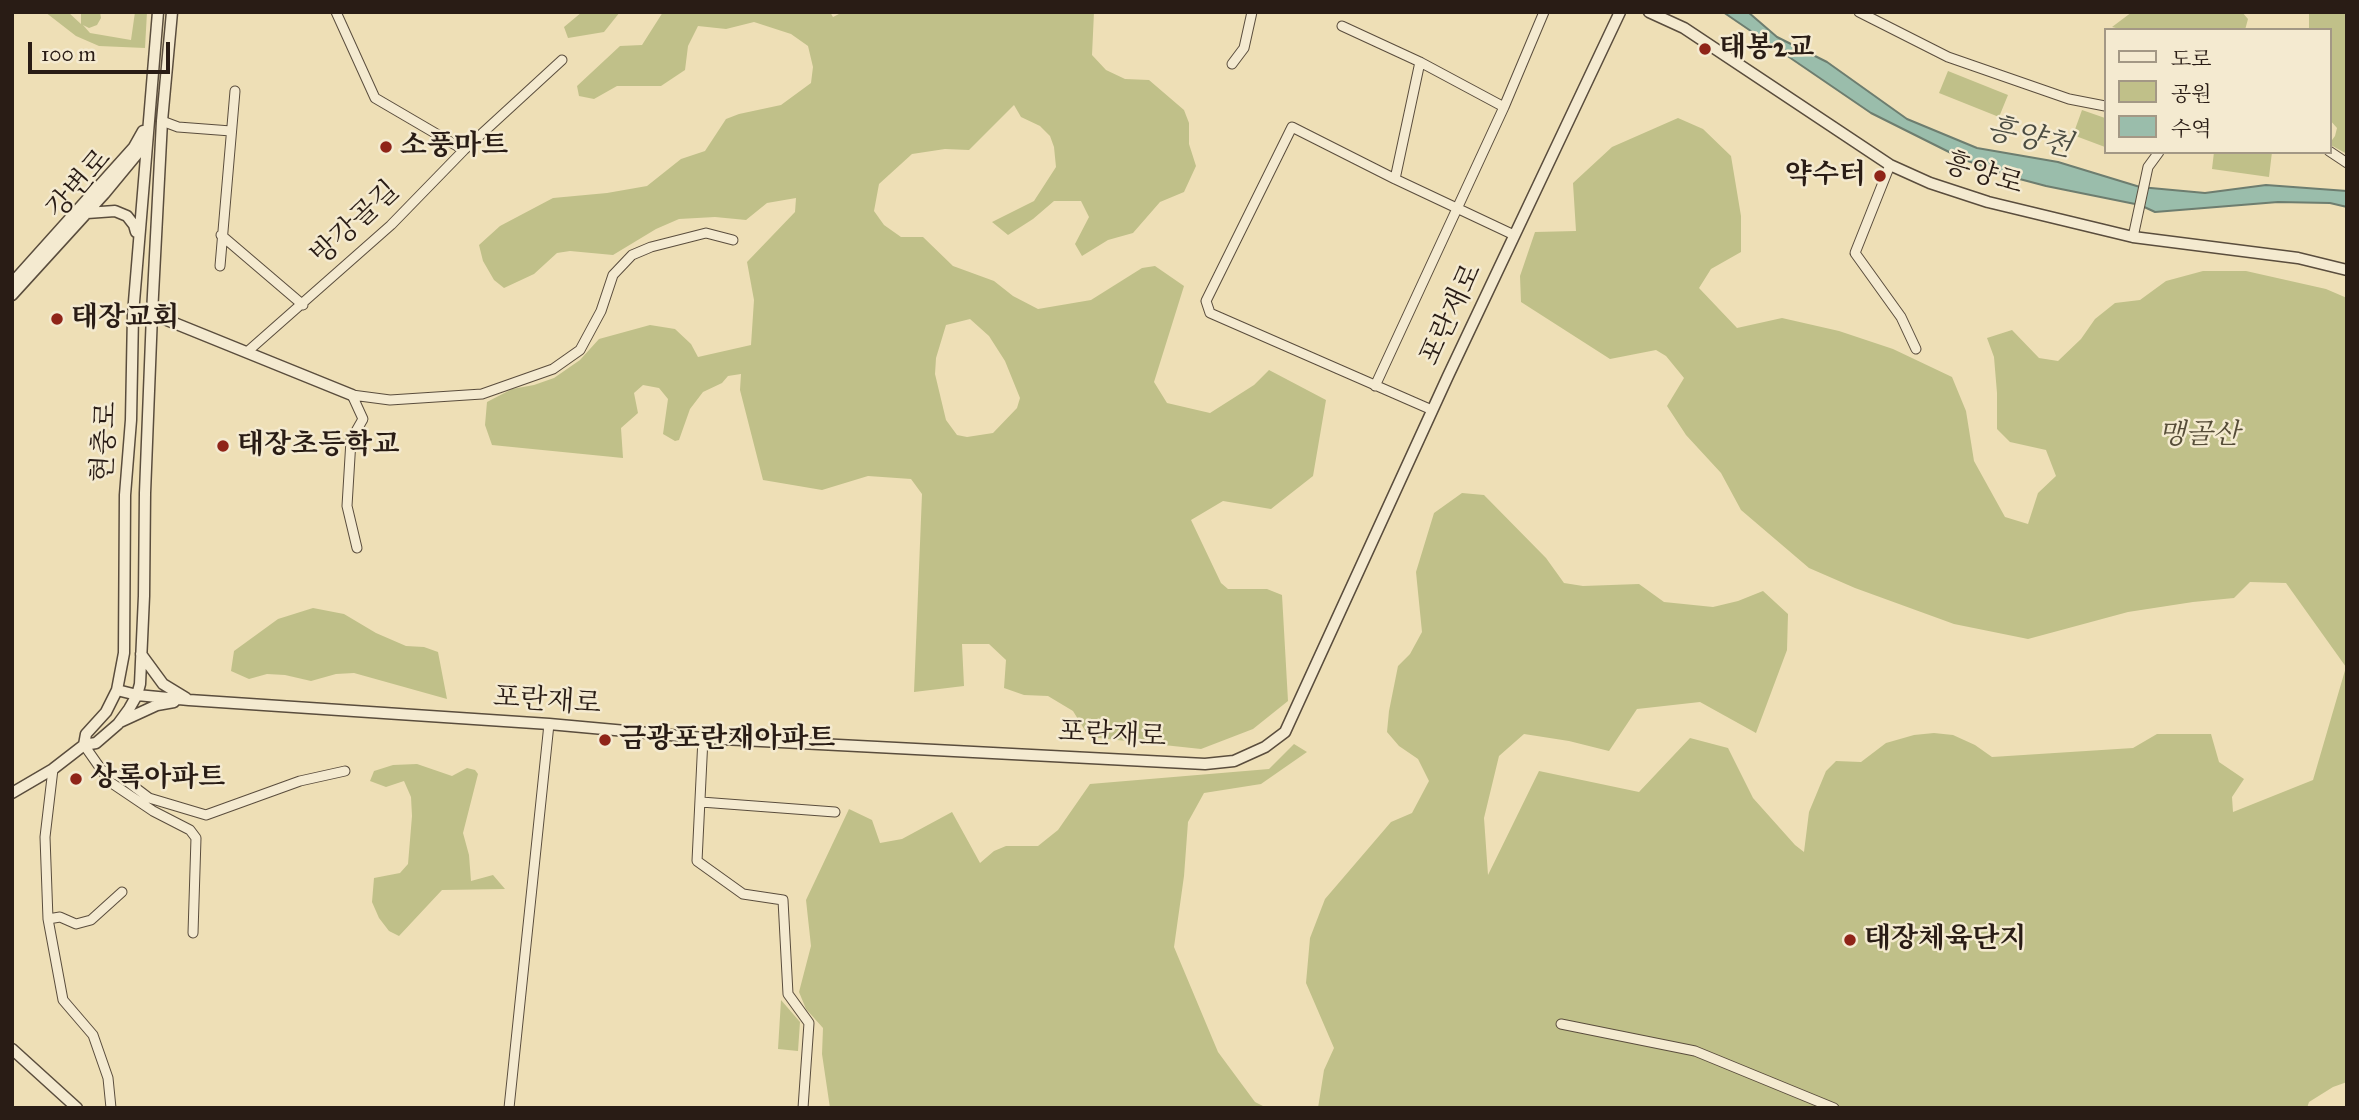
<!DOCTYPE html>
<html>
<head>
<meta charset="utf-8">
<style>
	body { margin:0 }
	#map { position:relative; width:2359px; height:1120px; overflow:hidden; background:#eedfb6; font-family:"IM FELL Great Primer","Noto Serif KR",serif }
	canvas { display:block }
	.frame { position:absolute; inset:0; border:14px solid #291c15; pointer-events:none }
	.legend { position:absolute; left:2104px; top:28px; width:228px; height:126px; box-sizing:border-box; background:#f4ead0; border:2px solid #a39885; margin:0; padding:9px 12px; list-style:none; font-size:21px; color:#291c15 }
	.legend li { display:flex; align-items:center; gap:14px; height:35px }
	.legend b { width:35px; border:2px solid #a39885 }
	.scale { position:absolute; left:28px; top:42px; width:142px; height:32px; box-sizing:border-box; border:4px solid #291c15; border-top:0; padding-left:9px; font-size:21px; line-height:24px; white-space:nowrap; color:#291c15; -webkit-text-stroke:5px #f4ead0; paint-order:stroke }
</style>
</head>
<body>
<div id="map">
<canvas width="2359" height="1120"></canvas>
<div class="frame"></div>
<ul class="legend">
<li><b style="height:9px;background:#f4ead0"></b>도로</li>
<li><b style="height:19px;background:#c0c089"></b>공원</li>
<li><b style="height:19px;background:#9abdab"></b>수역</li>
</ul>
<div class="scale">100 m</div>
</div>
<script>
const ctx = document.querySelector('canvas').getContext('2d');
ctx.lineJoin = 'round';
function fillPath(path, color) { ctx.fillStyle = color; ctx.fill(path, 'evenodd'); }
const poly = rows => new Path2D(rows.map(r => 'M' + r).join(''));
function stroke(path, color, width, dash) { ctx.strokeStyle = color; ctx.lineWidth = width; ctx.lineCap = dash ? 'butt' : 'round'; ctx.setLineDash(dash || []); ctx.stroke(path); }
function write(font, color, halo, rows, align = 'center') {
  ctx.font = font + ' "IM FELL Great Primer","Noto Serif KR",serif'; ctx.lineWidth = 5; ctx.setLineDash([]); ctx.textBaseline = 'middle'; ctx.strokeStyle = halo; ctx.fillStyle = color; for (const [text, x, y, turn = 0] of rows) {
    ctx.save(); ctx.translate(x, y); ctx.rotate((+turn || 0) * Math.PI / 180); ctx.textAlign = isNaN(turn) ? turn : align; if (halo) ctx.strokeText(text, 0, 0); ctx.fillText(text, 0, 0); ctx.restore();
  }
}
const green = poly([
	[45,12,68,12,81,24,81,12,100,12,101,18,97,25,89,28,83,25,90,33,131,40,135,12,147,12,145,48,99,46,76,36],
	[582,12,620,12,604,32,568,38,564,27],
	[663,12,830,12,833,17,843,12,1094,12,1092,55,1106,70,1125,79,1149,80,1184,110,1189,123,1189,144,1196,166,1184,192,1160,202,1133,233,1108,240,1082,256,1075,244,1089,217,1081,201,1054,201,1033,219,1008,235,992,222,1034,201,1056,167,1054,147,1050,136,1040,126,1021,117,1014,105,969,150,945,149,912,154,879,184,874,211,884,225,901,237,923,237,953,266,994,281,1013,296,1038,309,1091,300,1142,268,1155,266,1184,286,1154,382,1167,403,1210,413,1254,385,1269,370,1326,400,1313,476,1271,509,1223,501,1191,520,1221,583,1228,589,1267,589,1282,595,1288,701,1253,729,1201,749,1089,737,1073,711,1048,696,1024,695,1004,688,1006,660,989,644,962,644,964,686,914,692,922,494,911,479,868,476,822,490,763,480,740,390,741,374,728,376,722,383,703,392,690,409,679,440,675,441,663,434,668,399,659,388,643,385,634,393,638,413,621,428,623,458,492,445,485,425,487,402,512,389,534,385,554,378,580,360,599,339,650,325,675,329,691,344,698,357,751,345,754,300,747,262,795,212,796,198,767,203,746,220,715,217,679,219,656,229,613,255,570,251,557,253,534,274,504,288,494,280,483,261,479,245,500,226,553,198,607,193,647,186,681,159,705,151,726,119,739,114,781,105,811,83,813,67,808,46,791,34,754,22,726,29,698,26,688,46,685,70,661,86,617,86,594,99,579,96,577,86,620,46,642,45],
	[970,319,989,336,1005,361,1020,398,1017,408,993,433,967,437,957,435,946,420,935,374,936,358,946,325],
	[2132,12,2242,12,2248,19,2245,30,2124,30,2112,27],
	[2309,12,2347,12,2347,154,2329,144,2335,136,2337,128,2329,119,2329,30,2309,30],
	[1948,71,2008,95,1999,117,1939,93],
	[2082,110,2105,118,2105,147,2073,135],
	[1678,118,1703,129,1731,156,1741,216,1741,252,1711,269,1699,288,1737,328,1782,318,1839,331,1893,349,1952,377,1966,411,1974,461,2005,517,2028,524,2038,493,2056,476,2046,450,2010,442,1997,429,1997,393,1994,357,1987,338,2012,330,2039,358,2058,361,2081,339,2095,319,2115,303,2140,300,2166,281,2203,271,2246,271,2326,289,2347,298,2347,1082,2333,1087,2309,1102,2307,1108,1318,1108,1324,1070,1334,1048,1306,983,1310,938,1325,899,1391,822,1412,813,1429,781,1418,759,1399,746,1387,732,1389,711,1398,666,1410,654,1422,632,1416,572,1434,513,1462,493,1484,495,1546,558,1564,583,1583,586,1639,584,1664,602,1713,607,1738,601,1763,591,1788,614,1787,650,1756,733,1700,702,1637,709,1609,751,1569,741,1524,734,1499,756,1484,818,1488,875,1539,771,1639,792,1690,738,1728,748,1753,798,1795,845,1804,852,1809,812,1826,771,1836,761,1861,762,1886,743,1914,735,1934,733,1953,735,1975,745,1992,757,2133,748,2157,734,2211,734,2219,762,2244,779,2232,797,2233,812,2313,780,2346,667,2286,583,2250,582,2234,598,2193,602,2128,612,2028,639,1954,624,1855,588,1809,568,1741,510,1721,473,1686,435,1667,406,1684,378,1666,356,1656,350,1610,359,1521,302,1520,276,1535,232,1576,231,1573,183,1612,147],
	[2214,152,2272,152,2269,177,2212,169],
	[313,608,344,614,376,633,406,646,424,647,438,652,447,699,354,673,336,674,311,681,285,675,267,674,249,679,231,671,234,651,278,619],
	[1294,744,1307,752,1261,784,1204,793,1188,822,1184,876,1174,947,1218,1052,1255,1102,1267,1108,830,1108,822,1054,823,1028,806,1009,799,992,811,946,806,900,849,809,872,820,880,843,902,839,952,812,980,863,994,851,1006,846,1038,846,1058,830,1090,784,1269,769],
	[417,764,452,776,467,768,475,770,478,774,463,833,469,855,471,881,493,875,505,889,442,890,399,936,389,931,379,918,372,902,374,878,400,873,408,864,412,816,411,797,404,781,386,787,370,781,374,771,393,765],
	[781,1000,800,1022,798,1051,778,1049]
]);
const water = poly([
	[1723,12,1748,12,1777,37,1827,62,1907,119,1977,148,2058,162,2140,187,2205,193,2266,185,2347,191,2347,207,2330,203,2278,202,2155,212,2140,205,2046,186,2012,177,1965,160,1871,113,1723,12]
]);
const minor = poly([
	[336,12,375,98,464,150],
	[1859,12,1948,57,2069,99,2105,106],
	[1342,26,1420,62,1504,107],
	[1232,64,1244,48,1252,12],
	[162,121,178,127,231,131],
	[2329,151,2347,163],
	[1890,165,1855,253,1901,317,1916,349],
	[1395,179,1420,62],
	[221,235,303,305],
	[2133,237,2148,167,2159,152],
	[220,266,235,91],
	[247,352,391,225,464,150,562,60],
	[1375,386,1504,107,1544,12],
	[352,395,390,400,482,394,553,369,580,350,601,311,613,275,632,255,651,247,706,233,733,240],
	[352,395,363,419,351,440,347,506,357,548],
	[1432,410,1210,313,1206,301,1292,127,1395,179,1514,235],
	[703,738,697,861,743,894,783,900,788,994,809,1023,803,1108],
	[84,745,110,782,153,811,190,830,196,838,193,933],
	[53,769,45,837,48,919,63,1000,93,1035,108,1078,111,1108],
	[104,771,120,776,149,798,206,815,300,781,345,771],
	[701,802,835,812],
	[48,919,60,917,76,924,91,920,122,892],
	[1561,1024,1695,1051,1834,1108],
	[509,1108,549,724]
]);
const tertiary = poly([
	[1649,12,1684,28,1890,165,1930,183,1988,202,2133,237,2298,258,2347,270],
	[87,213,115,211,127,216,134,225,136,232],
	[12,283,134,147,143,131],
	[12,295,104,194,142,148,145,141],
	[133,314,152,314,352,395],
	[141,654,163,684,186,698],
	[117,690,137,695,189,700,549,724,703,738,1205,764,1234,761,1265,747,1285,732,1448,376,1620,12],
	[120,722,157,705,174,702],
	[84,745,86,734,106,712,117,690,124,653,125,495,131,420,133,314,158,12],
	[12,793,53,769,84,745,96,743,118,724,129,709,137,695,140,684,144,596,145,493,152,314,162,121,172,12],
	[12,1049,77,1108]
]);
const markers = [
	[1705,49,7,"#8f2418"],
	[386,147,7,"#8f2418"],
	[1880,176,7,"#8f2418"],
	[57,319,7,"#8f2418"],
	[223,446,7,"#8f2418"],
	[605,740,7,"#8f2418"],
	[76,779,7,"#8f2418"],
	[1850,940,7,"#8f2418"]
];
const poiNames = [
	["태봉2교",1719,49],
	["소풍마트",400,147],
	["약수터",1866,176,"right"],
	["태장교회",71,319],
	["태장초등학교",237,446],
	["금광포란재아파트",619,740],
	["상록아파트",90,779],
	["태장체육단지",1864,940]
];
const streetNames = [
	["흥양로",1983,175,17],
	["강변로",80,185,-49],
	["방강골길",356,224,-43],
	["포란재로",1452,315,-65],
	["현충로",106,442,-87],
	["포란재로",547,702,4],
	["포란재로",1112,736,3]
];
const parkNames = [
	["맹골산",2199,436]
];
const waterNames = [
	["흥양천",2029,139,13]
];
fillPath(green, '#c0c089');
fillPath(water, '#9abdab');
stroke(water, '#6d7d6f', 2);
stroke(minor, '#5a4d3d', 11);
stroke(tertiary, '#5a4d3d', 13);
stroke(minor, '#f4ead0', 9);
stroke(tertiary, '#f4ead0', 10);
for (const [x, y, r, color] of markers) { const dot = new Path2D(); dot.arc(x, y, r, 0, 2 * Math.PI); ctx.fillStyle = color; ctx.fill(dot); stroke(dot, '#f4ead0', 2.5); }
write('bold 28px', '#291c15', '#f4ead0', poiNames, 'left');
write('28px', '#291c15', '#f4ead0', streetNames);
write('italic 28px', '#564d38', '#f4ead0', parkNames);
write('italic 30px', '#4b4c42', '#f4ead0', waterNames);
</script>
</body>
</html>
